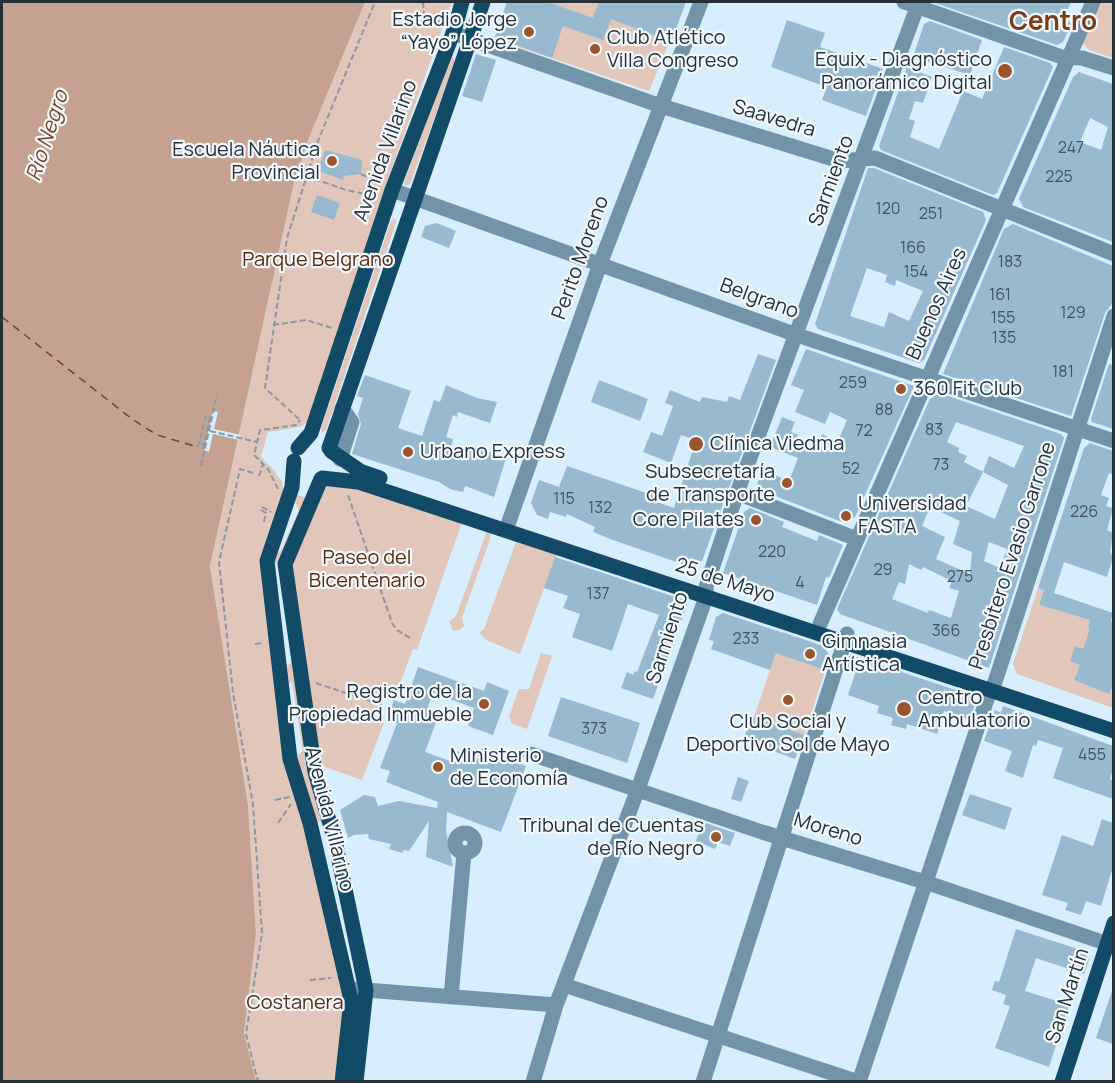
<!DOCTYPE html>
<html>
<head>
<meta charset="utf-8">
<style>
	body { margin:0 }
	#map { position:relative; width:1115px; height:1083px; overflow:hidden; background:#d6eefe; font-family:Manrope,sans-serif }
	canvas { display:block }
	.frame { position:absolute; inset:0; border:3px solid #253138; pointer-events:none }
</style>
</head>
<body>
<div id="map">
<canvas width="1115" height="1083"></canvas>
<div class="frame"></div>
</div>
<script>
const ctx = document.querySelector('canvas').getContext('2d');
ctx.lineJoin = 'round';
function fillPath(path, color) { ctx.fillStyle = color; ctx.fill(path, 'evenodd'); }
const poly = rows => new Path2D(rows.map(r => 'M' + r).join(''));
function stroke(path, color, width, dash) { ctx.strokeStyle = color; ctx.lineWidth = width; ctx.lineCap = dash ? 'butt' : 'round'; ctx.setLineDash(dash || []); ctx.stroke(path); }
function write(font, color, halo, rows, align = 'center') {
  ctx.font = font + ' Manrope,sans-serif'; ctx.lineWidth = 4.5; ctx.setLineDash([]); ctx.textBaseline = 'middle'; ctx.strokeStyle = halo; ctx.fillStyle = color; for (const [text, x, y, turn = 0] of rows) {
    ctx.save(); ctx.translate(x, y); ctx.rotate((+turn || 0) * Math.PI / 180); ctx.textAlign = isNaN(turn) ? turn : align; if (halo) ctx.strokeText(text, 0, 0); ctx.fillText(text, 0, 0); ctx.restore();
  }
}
const green = poly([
	[365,2,452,2,386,184,308,422,300,427,268,432,261,457,273,469,282,482,283,492,263,555,303,819,344,1000,335,1081,256,1081,244,1033,256,934,248,805,210,566,293,187,309,138],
	[507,2,686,2,649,91,495,39],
	[1097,2,1113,2,1113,58,1089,50,1081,41],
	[453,57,455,62,410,184,406,186,404,182,450,60],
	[395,218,396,223,326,430,322,433,321,428,391,221],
	[339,482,459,520,461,525,417,650,413,649,396,694,385,690,374,719,384,723,362,780,319,765,290,562,321,494,328,486],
	[297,495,304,497,306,500,281,561,275,564,287,666,294,661,328,833,322,823,313,818,294,758,303,751,292,682,286,686,272,556,281,551,299,510,293,499],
	[487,531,491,533,490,539,462,618,464,626,460,630,453,631,449,622,456,616],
	[516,542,557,553,520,654,486,640,479,632,484,629],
	[1038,588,1044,590,1039,605,1090,620,1088,628,1113,636,1113,708,1017,674,1013,664],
	[783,632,823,646,830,656,804,735,754,717],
	[541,653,552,656,527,729,512,724,509,717,519,689,529,689]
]);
const water = poly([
	[2,2,365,2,309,138,293,187,210,566,248,805,256,934,244,1033,256,1081,2,1082]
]);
const pier = poly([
	[213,411,218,412,214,429,241,435,239,440,213,434,209,452,204,450]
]);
const ferry = poly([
	[2,317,132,419,157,435,198,447]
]);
const building = poly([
	[507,2,547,2,593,18,599,2,686,2,671,42,611,19,603,40,563,26,552,58,495,37],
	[932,2,1071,2,1063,19,1072,23,1063,42,1057,45],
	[787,20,825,33,820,47,883,69,866,116,822,100,827,87,771,67],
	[930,21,982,40,970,75,913,57,924,24],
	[1004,47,1050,63,1053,67,997,193,993,195,881,150,879,146,907,67,932,77,923,103,915,101,909,119,915,121,910,137,939,149,963,91,982,99],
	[476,54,496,60,482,102,462,96],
	[1079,72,1113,84,1113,242,1023,207,1019,199,1073,77],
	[1090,118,1108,127,1101,150,1080,142],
	[325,150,362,160,361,174,344,176,343,180,318,171],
	[868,168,874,168,983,212,986,220,924,360,919,363,818,329,815,324],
	[867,268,887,275,885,282,895,286,896,280,923,291,909,321,889,312,884,327,850,316],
	[317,195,340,203,334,220,311,212],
	[437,223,456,231,449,248,421,237,425,226],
	[1013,224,1113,266,1113,302,1105,313,1071,416,943,374,1004,229],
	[806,349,914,386,855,517,842,522,760,490,757,484,763,470,789,481,798,458,770,447,782,417,795,422,791,432,798,435,795,441,816,449,822,434,838,441,847,420,830,412,825,424,795,412,804,390,791,385],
	[758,354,776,360,702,561,688,566,613,540,593,532,595,527,567,514,566,517,550,512,548,519,537,515,531,503,539,480,559,487,567,466,658,497,657,502,674,508,696,440,681,435,671,463,643,452,651,432,662,436,673,406,665,403,670,390,700,402,702,397,727,402,729,396,740,400],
	[1109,364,1113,365,1113,429,1092,422,1091,419],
	[365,375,411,391,398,428,422,436,434,400,440,402,446,385,477,398,497,402,490,423,458,412,457,417,453,415,446,437,453,439,451,447,465,447,478,453,479,448,506,458,494,497,465,486,463,492,450,489,439,482,352,454,361,424,358,414,363,398,357,396],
	[599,380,648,399,640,421,591,402],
	[939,393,1061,434,1064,438,989,668,840,614,837,609,930,399],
	[956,422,1024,446,1014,468,989,456,983,472,964,462,967,456,958,452,959,448,947,442],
	[983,472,1008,485,995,519,966,506],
	[930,507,960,521,953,544,972,552,970,574,936,559,945,537,922,526],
	[989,542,1007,549,1000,568,984,561],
	[909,564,921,570,923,567,952,581,949,588,959,591,951,618,929,610,928,613,892,599,899,582,905,584],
	[1090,443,1113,451,1113,475,1109,473,1101,495,1109,498,1106,506,1113,508,1107,530,1113,533,1110,552,1113,557,1107,577,1064,562,1054,593,1113,613,1111,621,1113,622,1113,683,1109,694,1074,680,1080,665,1070,661,1075,646,1083,649,1090,629,1088,628,1090,620,1039,605,1044,590,1038,588,1084,448],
	[750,508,784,522,782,527,817,541,819,535,843,545,829,578,826,577,817,605,723,573,744,512],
	[555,557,684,600,687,605,653,699,621,688,627,672,633,675,635,671,637,672,659,615,628,604,612,651,572,637,580,614,563,608,568,596,544,588],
	[723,613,823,646,830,656,825,670,776,653,770,670,711,649,714,641,709,640,716,617],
	[850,655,974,696,976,701,970,720,944,711,937,734,907,724,906,729,891,725,893,718,877,713,879,706,848,695,856,671,846,668],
	[418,667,484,691,487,682,509,691,493,735,468,726,474,708,433,693,426,712,438,717,425,752,453,762,457,751,479,759,482,748,526,766,501,832,447,812,446,831,453,867,426,857,429,821,409,851,404,850,402,853,389,849,391,844,369,839,368,834,354,835,348,838,340,810,364,795,375,797,378,806,399,801,437,808,438,802,386,782,390,771,380,768,397,723,387,719,394,700,405,704],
	[561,697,640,723,627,763,548,736],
	[1003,706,1113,746,1113,769,1110,779,1113,781,1113,799,1053,778,1063,748,1038,740,1036,746,1033,745,1023,778,1005,771,1012,751,984,741,995,710,1001,713],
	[752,716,804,735,795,759,743,740],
	[738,777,749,781,741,802,731,799],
	[970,794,1012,808,1005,830,962,815],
	[1102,819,1113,823,1113,867,1101,906,1086,901,1081,915,1065,910,1068,903,1042,895,1062,835,1093,846],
	[703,822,735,833,730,846,718,842,715,849,696,841],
	[1016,929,1084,951,1089,960,1084,974,1036,958,1025,991,1069,1005,1049,1067,995,1048,1010,1006,1003,1004,1006,995,992,990,995,981,999,982],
	[1112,991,1113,991,1113,1044,1096,1038]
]);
const path = poly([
	[423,2,424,16,444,24],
	[432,24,439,27],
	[406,96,414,100],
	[376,168,379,174],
	[361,174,372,179],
	[306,176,346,190,375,196],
	[273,325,306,320,332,328],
	[299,419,265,388,287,238,318,141,375,2],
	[210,431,257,442],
	[198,447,206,416,210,417,203,448,206,448],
	[201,466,217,395],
	[253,473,240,469,219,562,233,693,253,804,262,933,246,1034,258,1082],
	[259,476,263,464],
	[278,489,268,469,254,455,260,430,297,425,300,420],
	[348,495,392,623,397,630,410,638],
	[262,507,271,512],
	[261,510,266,513,264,521,268,522],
	[255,644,264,643],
	[316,683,382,705],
	[275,800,290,797],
	[278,823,291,804],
	[310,980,331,978]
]);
const minor = poly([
	[904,2,1062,57,1082,58,1114,68],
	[453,33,661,106,840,161,875,158,1114,254],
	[392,190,797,335,1114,441],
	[340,459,352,422,342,408],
	[737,493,857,539],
	[506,530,600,264,701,2],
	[820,624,1093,2],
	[531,754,762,832,925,882,1114,946],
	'455 843a10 10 0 1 1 20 0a10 10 0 1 1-20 0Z',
	[564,985,859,1082],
	[353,989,556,1005],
	[451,997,464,853],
	[533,1082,556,1005,638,789,706,597,706,587,737,493,919,2],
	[703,1082,847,634],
	[859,1082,990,690,995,682,1114,316]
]);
const major = poly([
	[298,448,311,433,392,190,455,28,462,2],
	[329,448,483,2],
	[331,451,360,471,380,478],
	[294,461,292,487,267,561,290,759,310,823,351,1000,342,1082],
	[322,478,358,482,1114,731],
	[321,479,285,564,315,772,335,841,364,980,366,990,356,1082],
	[1062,1082,1114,923]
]);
const markers = [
	[529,32,6,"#9b552c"],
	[595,49,6,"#9b552c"],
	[1005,71,8,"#9b552c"],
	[332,161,6,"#9b552c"],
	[901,389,6,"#9b552c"],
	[696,444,8,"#9b552c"],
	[408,452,6,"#9b552c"],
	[787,483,6,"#9b552c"],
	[846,516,6,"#9b552c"],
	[756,520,6,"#9b552c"],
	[810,654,6,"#9b552c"],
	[788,700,6,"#9b552c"],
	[484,704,6,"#9b552c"],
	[904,709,8,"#9b552c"],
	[438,767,6,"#9b552c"],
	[716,837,6,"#9b552c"]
];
const numberNames = [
	["247",1071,149],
	["225",1059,178],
	["120",888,210],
	["251",931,215],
	["166",913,249],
	["183",1010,263],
	["154",916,273],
	["161",1000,296],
	["129",1073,314],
	["155",1003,319],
	["135",1004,339],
	["181",1063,373],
	["259",853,384],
	["88",884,411],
	["83",934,431],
	["72",864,432],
	["73",941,466],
	["52",851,470],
	["115",564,500],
	["132",600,509],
	["226",1084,513],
	["220",772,553],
	["29",883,571],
	["275",960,578],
	["4",800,584],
	["137",598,595],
	["366",946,632],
	["233",746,640],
	["373",594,730],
	["455",1092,756]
];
const poiNames = [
	["Estadio Jorge",517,20,"right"],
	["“Yayo” López",517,43,"right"],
	["Club Atlético",607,38],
	["Villa Congreso",607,61],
	["Equix - Diagnóstico",992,60,"right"],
	["Panorámico Digital",992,83,"right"],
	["Escuela Náutica",320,150,"right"],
	["Provincial",320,173,"right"],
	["360 Fit Club",913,389],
	["Clínica Viedma",710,444],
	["Urbano Express",420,452],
	["Subsecretaría",775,472,"right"],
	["de Transporte",775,495,"right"],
	["Universidad",858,504],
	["FASTA",858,527],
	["Core Pilates",744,520,"right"],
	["Gimnasia",822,642],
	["Artística",822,665],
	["Registro de la",472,692,"right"],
	["Propiedad Inmueble",472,715,"right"],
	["Centro",918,698],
	["Ambulatorio",918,721],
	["Club Social y",788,722,"center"],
	["Deportivo Sol de Mayo",788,745,"center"],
	["Ministerio",450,756],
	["de Economía",450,779],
	["Tribunal de Cuentas",704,826,"right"],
	["de Río Negro",704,849,"right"]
];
const streetNames = [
	["Saavedra",774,119,17],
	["Avenida Villarino",386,151,-70],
	["Sarmiento",832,181,-70],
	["Perito Moreno",581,258,-70],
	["Belgrano",759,299,20],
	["Buenos Aires",937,304,-66],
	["Presbítero Evasio Garrone",1013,556,-72],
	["25 de Mayo",725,581,18],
	["Sarmiento",668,638,-72],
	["Avenida Villarino",329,819,76],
	["Moreno",828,830,17],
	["San Martín",1068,996,-72]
];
const parkNames = [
	["Parque Belgrano",318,260],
	["Paseo del",367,558],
	["Bicentenario",367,581],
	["Costanera",295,1003]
];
const waterNames = [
	["Río Negro",48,136,-72]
];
const districtNames = [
	["Centro",1053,23]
];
fillPath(green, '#e1c6b9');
fillPath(water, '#c5a290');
fillPath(pier, '#d6eefe');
stroke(ferry, '#764429', 1.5, [8, 6]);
fillPath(building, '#97bad0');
stroke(path, '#889aa6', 2, [6, 3]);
stroke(minor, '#7294a9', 15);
stroke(major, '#124b67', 15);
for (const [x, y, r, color] of markers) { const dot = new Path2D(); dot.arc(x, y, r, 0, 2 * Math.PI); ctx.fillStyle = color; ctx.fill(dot); stroke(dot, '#f2f8fc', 2); }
write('16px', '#42535e', null, numberNames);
write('20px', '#253138', '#f2f8fc', poiNames, 'left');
write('20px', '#253138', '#f2f8fc', streetNames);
write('20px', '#5a2b0f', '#f2f8fc', parkNames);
write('italic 21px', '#764429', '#f2f8fc', waterNames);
write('bold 26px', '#7a3b15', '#f2f8fc', districtNames);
</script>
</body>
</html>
